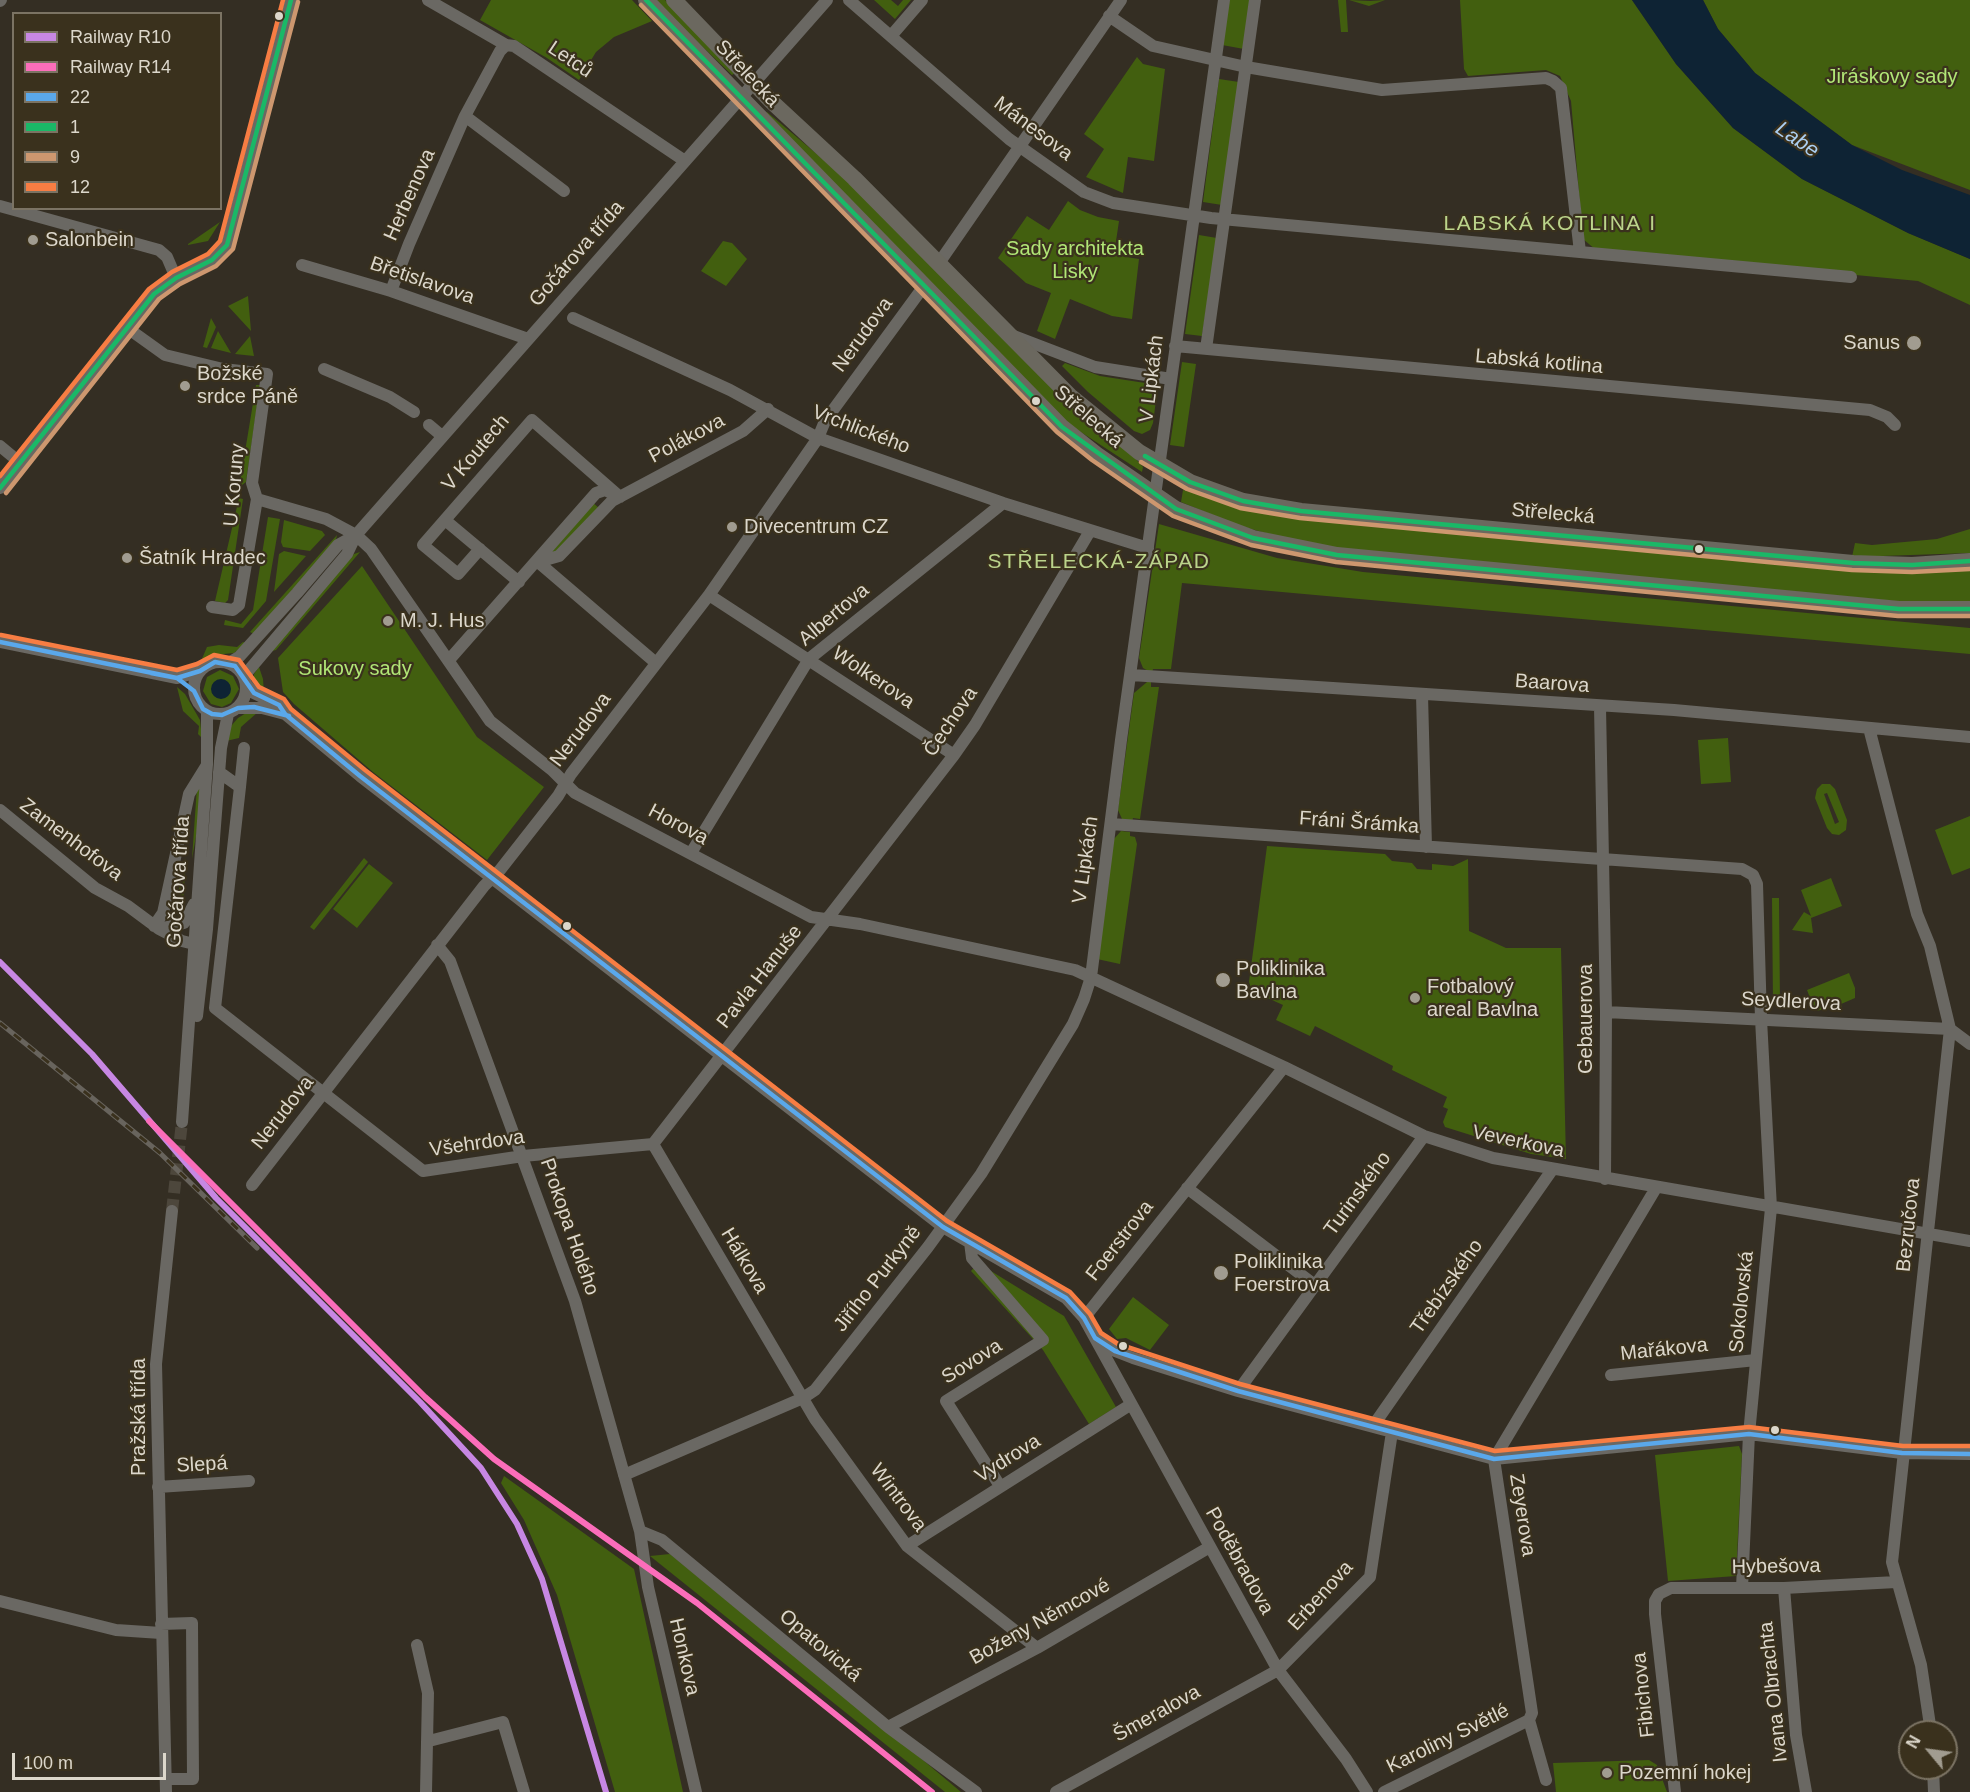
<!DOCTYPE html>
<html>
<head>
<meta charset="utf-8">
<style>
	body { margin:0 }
	#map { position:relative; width:1970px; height:1792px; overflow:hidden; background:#342e23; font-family:Arial,sans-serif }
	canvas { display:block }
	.legend { position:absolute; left:12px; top:12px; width:210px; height:198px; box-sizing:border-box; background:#3a311d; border:2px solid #7b7363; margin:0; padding:8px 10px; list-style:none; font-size:18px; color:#dcd7cb }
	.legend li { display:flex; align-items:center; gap:12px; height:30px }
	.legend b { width:30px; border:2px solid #7b7363 }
	.north { position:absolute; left:1898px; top:1720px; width:60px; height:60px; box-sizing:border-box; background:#3a311d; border:2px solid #7b7363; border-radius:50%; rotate:299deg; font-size:16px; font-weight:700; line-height:24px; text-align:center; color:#dcd7cb }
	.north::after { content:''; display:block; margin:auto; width:21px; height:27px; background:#a19c90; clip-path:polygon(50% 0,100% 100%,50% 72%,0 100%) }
	.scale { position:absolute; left:12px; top:1753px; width:154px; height:27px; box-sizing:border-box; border:3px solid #dcd7cb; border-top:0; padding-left:8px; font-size:18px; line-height:21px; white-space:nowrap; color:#dcd7cb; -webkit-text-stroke:4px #3a311d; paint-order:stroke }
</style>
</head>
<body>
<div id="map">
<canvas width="1970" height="1792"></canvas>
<ul class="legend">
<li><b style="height:8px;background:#c787e3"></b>Railway R10</li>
<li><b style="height:8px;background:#fb6dba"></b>Railway R14</li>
<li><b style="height:8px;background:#5aa8eb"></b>22</li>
<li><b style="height:8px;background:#1ab867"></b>1</li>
<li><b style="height:8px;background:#cd976f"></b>9</li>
<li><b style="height:8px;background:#f77d43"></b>12</li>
</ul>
<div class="north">N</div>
<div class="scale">100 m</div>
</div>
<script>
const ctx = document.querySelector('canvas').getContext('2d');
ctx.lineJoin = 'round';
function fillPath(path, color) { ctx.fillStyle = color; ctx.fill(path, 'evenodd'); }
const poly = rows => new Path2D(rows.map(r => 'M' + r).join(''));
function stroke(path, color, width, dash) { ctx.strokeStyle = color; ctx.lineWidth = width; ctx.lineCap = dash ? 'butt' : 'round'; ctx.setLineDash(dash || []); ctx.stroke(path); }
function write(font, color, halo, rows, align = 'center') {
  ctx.font = font + ' Arial,sans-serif'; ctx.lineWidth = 4.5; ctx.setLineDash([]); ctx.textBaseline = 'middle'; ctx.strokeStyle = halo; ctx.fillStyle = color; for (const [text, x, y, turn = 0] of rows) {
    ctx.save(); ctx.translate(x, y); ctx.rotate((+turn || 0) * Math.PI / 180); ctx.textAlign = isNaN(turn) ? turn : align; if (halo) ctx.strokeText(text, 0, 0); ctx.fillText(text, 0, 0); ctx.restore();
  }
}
const green = poly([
	[491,0,632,0,652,21,614,37,596,52,579,80,547,58,480,20],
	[654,0,665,0,735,73,732,75],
	[874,0,891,0,898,6,903,0,911,0,895,19],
	[1228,0,1251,0,1244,49,1222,45],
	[1338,0,1346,0,1348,32,1341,32],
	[1349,0,1370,1,1385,0,1369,6],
	[1460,0,1632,0,1676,64,1733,128,1802,179,1908,233,1970,259,1970,305,1918,281,1596,250,1583,239,1571,101,1560,76,1546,70,1468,76,1464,69],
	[1703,0,1970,0,1970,190,1852,145,1755,73,1718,29],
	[1137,57,1143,64,1165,69,1154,161,1128,157,1123,193,1086,177,1104,149,1084,134],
	[1219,79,1239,82,1222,205,1203,202],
	[767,112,850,182,1134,457,1143,467,1142,472,1067,423,765,115],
	[1068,201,1080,210,1098,217,1119,221,1114,255,1139,259,1132,319,1112,316,1070,299,1055,339,1037,331,1051,293,1026,283,998,258,1027,216,1049,230],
	[220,222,208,241,188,245,188,244],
	[1199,235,1217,238,1202,336,1185,334],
	[723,241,732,243,747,259,726,286,701,271],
	[248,296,251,331,228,306],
	[211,318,216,327,207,348,203,347],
	[218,331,231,353,211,348],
	[250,336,254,356,235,354],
	[1182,362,1196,364,1184,447,1170,445],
	[1065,363,1100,376,1158,385,1153,423,1150,430,1142,434,1134,431,1088,392,1062,366],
	[256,385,260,385,246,482,242,485,240,482],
	[1183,490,1271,514,1318,520,1970,568,1970,601,1914,603,1345,549,1291,540,1237,525,1181,502],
	[239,498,243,499,228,600,225,603,215,601],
	[592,502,599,508,556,554,551,552],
	[268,517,280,519,266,601,243,628,224,625,225,620,241,624,253,610],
	[284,520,322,531,325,535,310,551,283,547,281,542],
	[1159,524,1277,558,1363,572,1970,628,1970,654,1182,583,1171,669,1153,669,1152,673,1143,668,1139,658],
	[1970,529,1970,553,1852,557,1855,543,1872,545,1937,539],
	[337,535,336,540,254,634,250,632],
	[284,551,306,556,274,592,279,554],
	[360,552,276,650,272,651,270,649,354,554],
	[362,566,477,737,544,787,487,860,373,772,294,704,283,692,278,658],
	[243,642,246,643,234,653,214,655,201,661,207,647,219,645,237,647],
	[259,667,263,679,264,694,254,683,254,674],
	[220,670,233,676,239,689,231,703,222,707,211,704,203,691,207,677],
	[1147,682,1151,682,1151,687,1159,687,1140,819,1133,818,1132,823,1122,819,1118,810,1134,693],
	[177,687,185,694,200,720,202,738,198,734,199,726,183,711],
	[258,712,241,727,239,738,226,741,231,726,238,718,246,713],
	[1728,738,1731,782,1701,784,1698,740],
	[202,782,202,802,192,859,197,786],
	[1822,784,1830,784,1835,789,1847,820,1846,830,1839,835,1832,834,1827,828,1815,798,1817,789],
	[1827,793,1839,822,1835,824,1824,794],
	[1970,816,1970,868,1952,875,1935,830],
	[1121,831,1130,832,1130,836,1135,837,1137,844,1120,964,1097,959,1113,840],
	[1267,846,1385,854,1392,861,1412,863,1417,869,1432,870,1432,864,1453,866,1468,859,1469,931,1506,948,1561,948,1566,1159,1531,1154,1445,1127,1443,1122,1448,1109,1443,1107,1447,1097,1392,1070,1393,1066,1315,1026,1310,1036,1276,1020,1283,1005,1252,991,1249,982],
	[186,858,183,903,177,914,174,911],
	[364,858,368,862,314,930,310,927],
	[369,864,393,883,357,928,333,909],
	[1831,878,1842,906,1811,918,1813,933,1792,930,1804,912,1811,916,1801,890],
	[1772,898,1779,898,1780,1005,1773,1005],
	[1849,973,1855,988,1855,998,1841,1004,1842,1008,1833,1011,1832,1008,1815,1011,1807,990],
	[978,1263,1064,1316,1116,1407,1089,1424,1043,1350,971,1271],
	[1133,1297,1169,1325,1150,1350,1126,1338,1117,1339,1109,1329],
	[1739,1446,1742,1454,1736,1576,1668,1581,1655,1455],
	[504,1476,634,1569,683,1792,615,1792,557,1595,524,1520,501,1483],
	[670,1554,911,1750,961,1792,945,1792,650,1556],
	[1649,1760,1657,1765,1667,1792,1556,1792,1553,1763]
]);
const water = poly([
	[1632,0,1703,0,1718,29,1755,73,1852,145,1902,170,1970,195,1970,259,1908,233,1802,179,1733,128,1676,64],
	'211 689a10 10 0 1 1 20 0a10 10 0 1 1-20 0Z'
]);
const minorTunnel = poly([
	[172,1211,182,1122]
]);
const minor = poly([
	[428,0,506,45,514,46,685,161],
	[849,0,1009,139,1084,192,1113,203,1211,218,1851,277],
	[0,1,1,0],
	[1109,16,1153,46,1246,67,1382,90,1546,78,1553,81,1561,88,1580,252],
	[891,36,922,0],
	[465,116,564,191],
	[0,206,159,250,167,257,176,278],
	[939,263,1121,0],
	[302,265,391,291,528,339],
	[391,291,409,244,465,116,500,51,506,45],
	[573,318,730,390,818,438,1003,503,1148,548],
	[126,327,165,355,223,369,267,374,252,483,257,499,239,605,233,610,212,607],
	[1014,336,1095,367,1171,379],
	[1175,346,1870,410,1887,417,1895,425],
	[1206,349,1255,0],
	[324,369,390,397,414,412],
	[429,425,442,436],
	[0,446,12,456],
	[0,488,154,294,176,278,212,260,227,245,291,0],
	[257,499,326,519,356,535,371,549,490,721,552,770,575,793,811,917,860,924,1075,970,1284,1067,1424,1136,1493,1158,1970,1241],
	[445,520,519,582],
	[480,549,458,574,423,545,532,420,620,497],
	[538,562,559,556,612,501,743,431,768,409],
	[538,562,656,663],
	[709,595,954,755],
	[0,642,177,678,200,671],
	[449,660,596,493,605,490,616,495],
	'194 688a26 26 0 1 1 52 0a26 26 0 1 1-52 0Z',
	[229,663,239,657,297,593,338,545,356,535],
	[1131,675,1674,710,1970,737],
	[244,676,347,554,356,535,827,0],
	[247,685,254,693,279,705,285,714,360,776,943,1227,1066,1298,1084,1318,1278,1670,1346,1759,1367,1792],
	[1422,695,1426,847],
	[1600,707,1606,1012,1605,1179],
	[238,708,262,708,285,714],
	[1869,728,1917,914,1930,946,1950,1029,1892,1562,1921,1665,1931,1732],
	[219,772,240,787,215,1008,423,1171,523,1156,653,1144,954,755,975,725,1090,531],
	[240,787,244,748],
	[0,810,95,888,128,906,159,929,182,941,194,944],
	[1111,824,1742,869,1753,875,1757,884,1761,1019,1771,1208,1749,1434,1742,1588],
	[691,853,809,659,1003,503],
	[154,926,163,913,189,794,207,765],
	[159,929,184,923,194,904],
	[437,945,450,961,575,1301,640,1531,648,1587,696,1792],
	[1606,1012,1950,1029,1970,1044],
	[197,1016,207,929,221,748,228,714],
	[182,1122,207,764,207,712],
	[653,1144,815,1419,907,1546,1037,1648],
	[252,1185,484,886,500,870,558,796,571,774,709,595,818,438,825,421,924,286],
	[1187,1188,1316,1286],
	[970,1242,972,1258,1043,1340,946,1401,1000,1486],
	[1084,1318,1284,1067],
	[1096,1338,1115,1351,1133,1358,1238,1391,1494,1459,1749,1434,1902,1453,1970,1454],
	[1611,1375,1756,1360],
	[1238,1391,1424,1136],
	[1373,1426,1552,1170],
	[624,1475,803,1398,815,1390,928,1247,981,1174,1073,1024,1084,999,1091,977,1121,740,1224,0],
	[158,1487,249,1481],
	[640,1531,662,1540,888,1727,976,1792],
	[907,1546,1130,1405],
	[1784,1588,1796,1735,1806,1792],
	[0,1601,116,1630,161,1633],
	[161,1624,192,1623,193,1779,166,1779],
	[417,1645,428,1693,426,1792],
	[888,1727,1037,1648,1208,1548],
	[429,1741,503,1722,524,1792],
	[1933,1768,1934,1792],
	[1546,1780,1529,1720,1532,1713,1494,1459,1656,1188],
	[166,1792,156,1364,172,1211],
	[1056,1792,1278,1670,1370,1577,1392,1432],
	[1384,1792,1529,1720],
	[1675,1792,1655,1614,1655,1601,1659,1594,1671,1588,1784,1588,1896,1582]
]);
const major = poly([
	[646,0,1062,427,1096,454,1176,509,1253,538,1337,555,1899,609,1970,609],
	[674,0,772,102,854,178,1070,396,1139,452,1190,482,1243,501,1301,511,1853,563,1912,565,1970,561]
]);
const rail = poly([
	[0,1023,160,1153,257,1248]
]);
const bus1 = poly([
	[0,642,177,678,200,671,215,662,235,666,254,693,279,705,285,714,360,776,943,1227,1066,1298,1084,1318,1095,1338,1115,1351,1238,1391,1494,1459,1749,1434,1902,1453,1970,1454],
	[151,673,177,678,194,691,203,709,212,714,222,715,238,708,254,707,289,716]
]);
const bus2 = poly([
	[646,0,1062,427,1176,509,1253,538,1337,555,1899,609,1970,609],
	[1145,456,1190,482,1243,501,1301,511,1853,563,1912,565,1970,561],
	[0,488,154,294,176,278,212,260,227,245,291,0]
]);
const bus3 = poly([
	[641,5,1057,432,1092,460,1173,516,1251,545,1336,562,1898,616,1970,616],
	[1141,462,1187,489,1240,508,1300,518,1852,570,1912,572,1970,569],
	[6,493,159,299,180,284,216,266,233,249,298,2]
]);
const bus4 = poly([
	[0,476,149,289,172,272,208,254,220,241,283,0],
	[1,635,177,670,197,664,214,655,239,660,259,687,284,699,291,709,365,770,947,1221,1070,1292,1090,1314,1101,1333,1118,1344,1240,1384,1495,1451,1749,1427,1903,1446,1970,1446]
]);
const rail1 = poly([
	[0,962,92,1054,216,1198,420,1402,481,1468,517,1524,542,1579,606,1792]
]);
const rail2 = poly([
	[149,1121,425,1397,494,1459,697,1603,932,1792]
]);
const markers = [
	[279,16,5,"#dcd7cb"],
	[33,240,6,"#a19c90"],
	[1914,343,8,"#a19c90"],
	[185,386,6,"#a19c90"],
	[1036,401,5,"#dcd7cb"],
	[732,527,6,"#a19c90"],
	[1699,549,5,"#dcd7cb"],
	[127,558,6,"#a19c90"],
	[388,621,6,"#a19c90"],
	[567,926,5,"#dcd7cb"],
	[1223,980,8,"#a19c90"],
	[1415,998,6,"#a19c90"],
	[1221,1273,8,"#a19c90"],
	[1123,1346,5,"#dcd7cb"],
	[1775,1430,5,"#dcd7cb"],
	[1607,1773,6,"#a19c90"]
];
const streetNames = [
	["Letců",570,60,34],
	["Střelecká",747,74,47],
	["Mánesova",1033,129,37],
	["Herbenova",410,195,-66],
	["Gočárova třída",577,254,-49],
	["Břetislavova",422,281,19],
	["Nerudova",863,335,-54],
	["Labská kotlina",1539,362,5],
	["V Lipkách",1152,379,-83],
	["Střelecká",1088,417,41],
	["Vrchlického",861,430,21],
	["Polákova",687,439,-28],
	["V Koutech",476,453,-50],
	["U Koruny",235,485,-85],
	["Střelecká",1553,514,5],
	["Albertova",834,615,-40],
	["Wolkerova",873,678,34],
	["Baarova",1552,684,4],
	["Čechova",951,722,-56],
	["Nerudova",581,730,-53],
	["Fráni Šrámka",1359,823,4],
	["Horova",678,825,28],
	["Zamenhofova",71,840,37],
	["V Lipkách",1086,860,-82],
	["Gočárova třída",179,882,-86],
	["Pavla Hanuše",760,977,-52],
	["Seydlerova",1791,1002,3],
	["Gebauerova",1586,1019,-90],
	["Nerudova",283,1113,-52],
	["Veverkova",1518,1142,12],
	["Všehrdova",477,1144,-8],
	["Turinského",1358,1194,-54],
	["Bezručova",1909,1225,-84],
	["Prokopa Holého",569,1227,71],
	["Foerstrova",1120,1241,-52],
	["Hálkova",744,1261,59],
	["Jiřího Purkyně",878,1279,-52],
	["Třebízského",1447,1287,-55],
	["Sokolovská",1742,1302,-84],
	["Mařákova",1664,1350,-6],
	["Sovova",972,1362,-32],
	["Pražská třída",139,1417,-90],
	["Vydrova",1008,1459,-32],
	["Slepá",202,1465,-3],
	["Wintrova",898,1498,53],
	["Zeyerova",1522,1515,81],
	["Poděbradova",1239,1561,61],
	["Hybešova",1776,1567,-1],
	["Erbenova",1321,1596,-48],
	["Boženy Němcové",1040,1622,-29],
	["Opatovická",820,1646,40],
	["Honkova",684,1657,77],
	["Ivana Olbrachta",1774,1692,-96],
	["Fibichova",1644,1695,-96],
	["Šmeralova",1157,1714,-29],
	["Karoliny Světlé",1448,1739,-26]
];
const parkNames = [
	["Jiráskovy sady",1892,77],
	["Sady architekta",1075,249],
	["Lisky",1075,272],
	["Sukovy sady",355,669]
];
const poiNames = [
	["Salonbein",45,240],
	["Sanus",1900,343,"right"],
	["Božské",197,374],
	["srdce Páně",197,397],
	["Divecentrum CZ",744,527],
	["Šatník Hradec",139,558],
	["M. J. Hus",400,621],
	["Poliklinika",1236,969],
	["Bavlna",1236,992],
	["Fotbalový",1427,987],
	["areal Bavlna",1427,1010],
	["Poliklinika",1234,1262],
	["Foerstrova",1234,1285],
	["Pozemní hokej",1619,1773]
];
const waterNames = [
	["Labe",1797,140,34]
];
const neighbourhoodNames = [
	["LABSKÁ KOTLINA I",1550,224],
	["STŘELECKÁ-ZÁPAD",1099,562]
];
fillPath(green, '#425f0f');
fillPath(water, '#0e2334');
stroke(minorTunnel, '#4d473c', 12, [12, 6]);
stroke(minor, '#6a6863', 12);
stroke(major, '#6b685f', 16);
stroke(rail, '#68645d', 5);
stroke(rail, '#3a311d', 3, [9]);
stroke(bus1, '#5aa8eb', 4.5);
stroke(bus2, '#1ab867', 4.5);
stroke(bus3, '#cd976f', 4.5);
stroke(bus4, '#f77d43', 4.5);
stroke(rail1, '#c787e3', 6);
stroke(rail2, '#fb6dba', 6);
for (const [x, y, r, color] of markers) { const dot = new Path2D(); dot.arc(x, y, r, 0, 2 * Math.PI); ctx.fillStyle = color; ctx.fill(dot); stroke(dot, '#3a311d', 2); }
write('20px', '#dcd7cb', '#3a311d', streetNames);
write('20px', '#b1e676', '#3a311d', parkNames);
write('20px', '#dcd7cb', '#3a311d', poiNames, 'left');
write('italic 21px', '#abcef0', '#3a311d', waterNames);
ctx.letterSpacing = '1.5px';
write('21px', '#bbd48b', '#3a311d', neighbourhoodNames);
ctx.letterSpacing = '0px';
</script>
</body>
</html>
